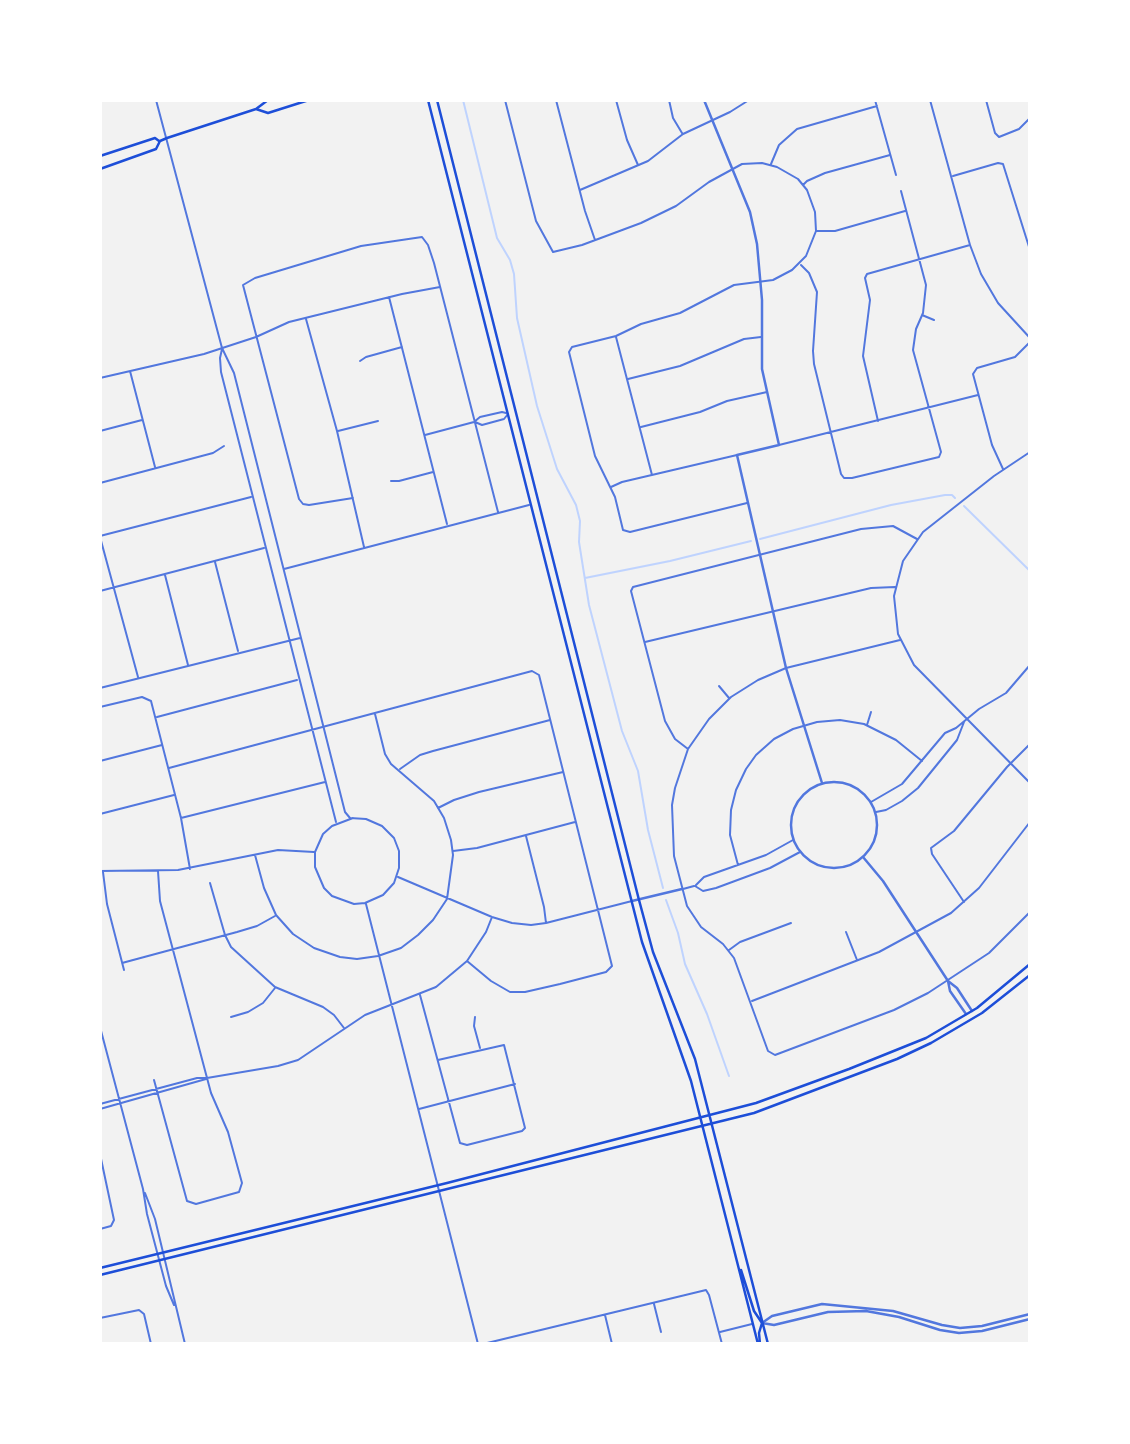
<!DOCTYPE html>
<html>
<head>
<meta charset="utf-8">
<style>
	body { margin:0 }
	#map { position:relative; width:1130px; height:1444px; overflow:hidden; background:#f2f2f2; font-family:"Playfair Display",serif }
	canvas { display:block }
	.frame { position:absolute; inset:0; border:102px solid #fff; pointer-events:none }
</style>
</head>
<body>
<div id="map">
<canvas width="1130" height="1444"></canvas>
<div class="frame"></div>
</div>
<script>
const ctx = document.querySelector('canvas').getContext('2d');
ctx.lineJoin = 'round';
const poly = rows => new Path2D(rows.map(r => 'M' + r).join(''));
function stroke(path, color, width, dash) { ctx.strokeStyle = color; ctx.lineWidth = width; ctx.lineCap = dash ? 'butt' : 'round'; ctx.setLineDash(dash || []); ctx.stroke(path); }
const stream = poly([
	[463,100,497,238,510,260,514,274,517,318,537,406,557,469,576,505,580,521,579,542,589,605,622,731,638,771,648,830,663,888],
	[964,506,1030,571],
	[760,539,891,505,945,495,952,495,955,498],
	[585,578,670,561,751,541],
	[666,900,678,933,685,964,707,1014,729,1076]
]);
const minor = poly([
	[156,100,222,348,234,373,345,812,350,818,366,819,382,826,394,838,399,851,399,868,394,883,383,895,365,903,354,904,332,896,324,888,315,867,315,852,323,834,332,826,353,818],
	[505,100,536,221,553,252,582,245,641,223,676,206,709,182,742,164,762,163,777,167,798,179,807,190,815,212,816,231,806,256,792,270,773,280,734,285,680,313,641,324,616,336,572,347,569,352,595,456,615,497,623,530,630,532,747,503],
	[556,100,585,211,595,240],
	[616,100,627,140,638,165],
	[669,100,673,118,682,133],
	[875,100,896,175],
	[930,100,970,245,981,274,998,303,1030,338],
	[986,100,995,133,999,137,1019,129,1030,118],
	[771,164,779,145,797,129,877,106],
	[953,176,998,163,1003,164,1030,250],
	[803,185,807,181,825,173,890,155],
	[580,190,648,161,683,134,730,112,749,100],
	[816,231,835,231,905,211],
	[801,265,809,273,817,292,813,351,814,364,841,474,844,478,852,478,939,457,941,452,913,350,916,329,923,313,926,285,901,191],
	[389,297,447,524],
	[922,315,934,320],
	[306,319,337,431,364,547],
	[616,337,652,475],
	[222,349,220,358,221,372,336,822],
	[360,361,366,357,402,347],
	[130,371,155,467],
	[100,378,204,354,256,337,289,322,402,294,440,287],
	[628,379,680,366,744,339,761,337],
	[878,421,863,356,870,300,865,278,867,274,970,245],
	[475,422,482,425,504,419,508,414],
	[641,427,700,412,727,401,767,392],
	[100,431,142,420],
	[338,431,378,421],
	[425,435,474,422,480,417,502,412,506,413],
	[779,445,978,395],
	[1030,452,994,476,923,532,903,561,894,596,898,634,914,665,1030,783],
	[1003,469,992,445,973,374,977,368,1015,357,1030,342],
	[391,481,399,481,433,472],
	[100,483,213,453,224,446],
	[611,487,622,482,737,455],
	[353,498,309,505,303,504,299,499,243,285,255,278,361,246,422,237,428,245,434,263,498,512],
	[100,536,251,497],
	[100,537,138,677],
	[215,562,238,651],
	[284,569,529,505],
	[165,575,188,665],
	[100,591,264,548],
	[900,640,786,668,758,680,731,697,709,719,688,749,675,788,672,805,674,856,687,906,701,927,723,944,734,958,768,1051,775,1055,894,1010,928,993,989,953,1030,912],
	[645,642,871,588,895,587],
	[719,686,729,698],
	[100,688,300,638],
	[100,707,142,697,151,701,181,818,190,869],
	[157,717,297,680],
	[867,725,871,712],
	[688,749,675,739,665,721,631,591,633,587,861,529,893,526,917,539],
	[100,761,162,745],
	[169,768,532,671,539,675,612,966,606,972,560,984,525,992,510,992,491,981,467,961],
	[400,769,420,755,433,751,550,720],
	[871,802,902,784,945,733,956,728,979,709,1006,693,1030,665],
	[438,808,454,800,479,792,563,772],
	[876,812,886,810,902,801,918,788,957,740,964,722],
	[100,814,174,795],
	[181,818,325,782],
	[526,836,544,907,546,923],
	[453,851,477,848,575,822],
	[255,855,264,888,276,915,293,934,314,948,340,957,357,959,378,956,401,948,418,935,433,920,447,899,453,855,451,840,444,818,434,801,391,764,385,754,375,714],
	[738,865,730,835,731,810,736,790,746,769,756,755,774,739,793,729,817,722,840,720,864,724,896,740,922,761],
	[100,871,178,870,278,850,314,852],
	[103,872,107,904,124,970],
	[398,877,492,917,512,923,531,925,546,923,632,901],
	[210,883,225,935,231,947,275,987,323,1007,334,1015,344,1028],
	[696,885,704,877,766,855,793,840],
	[695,886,703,891,716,888,770,868,800,852],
	[683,889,694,886],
	[964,902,932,854,931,848,954,831,1007,767,1030,744],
	[366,904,478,1344],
	[846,932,857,960],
	[729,950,740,942,791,923],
	[122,963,237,932,257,926,275,916],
	[420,995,460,1143,467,1145,522,1131,525,1128,504,1045,438,1060],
	[752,1001,879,952,951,913,979,888,1030,822],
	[231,1017,248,1012,263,1003,275,988],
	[475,1017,474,1026,480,1048],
	[100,1027,143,1189,147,1214,166,1286,174,1305],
	[154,1080,187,1201,196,1204,239,1192,242,1183,228,1132,211,1093,160,901,158,871],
	[100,1104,197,1078,207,1078,278,1066,298,1060,365,1015,436,987,467,961,486,932,492,917],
	[100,1109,206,1079],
	[419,1109,515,1084],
	[100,1154,114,1220,111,1226,100,1229],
	[145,1193,155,1219,185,1344],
	[654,1304,661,1332],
	[605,1315,612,1344],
	[100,1318,139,1310,144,1314,151,1344],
	[720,1332,752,1324],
	[100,1341,101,1344],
	[483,1344,706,1290,709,1295,722,1344]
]);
const tertiary = poly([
	[704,100,750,212,757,244,762,300,762,369,779,445,737,455,786,668,822,783],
	'791 825a43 43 0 1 1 86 0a43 43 0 1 1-86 0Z',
	[863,857,883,881,948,981,957,988,972,1011],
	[632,901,682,889],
	[948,981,950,991,966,1014],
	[762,1323,772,1316,822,1304,893,1311,942,1325,960,1328,982,1326,1030,1314],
	[762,1323,774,1325,828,1312,866,1311,899,1317,940,1330,959,1333,982,1331,1030,1319]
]);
const secondary = poly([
	[428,100,642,942,691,1081,758,1344],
	[437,100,639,900,653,952,695,1059,768,1344],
	[256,109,268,113,309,100],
	[100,156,155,138,159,141],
	[100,169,156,149,160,141,167,138,256,109,268,100],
	[100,1268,447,1183,756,1103,849,1069,926,1038,977,1008,1030,964],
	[741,1270,754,1311,762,1323,759,1333,760,1344],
	[100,1275,754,1113,897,1059,931,1043,982,1013,1030,975]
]);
stroke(stream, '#bfd3fe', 2);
stroke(minor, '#5277de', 2);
stroke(tertiary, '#5277de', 2.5);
stroke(secondary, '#1d4ed8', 2.5);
</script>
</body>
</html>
